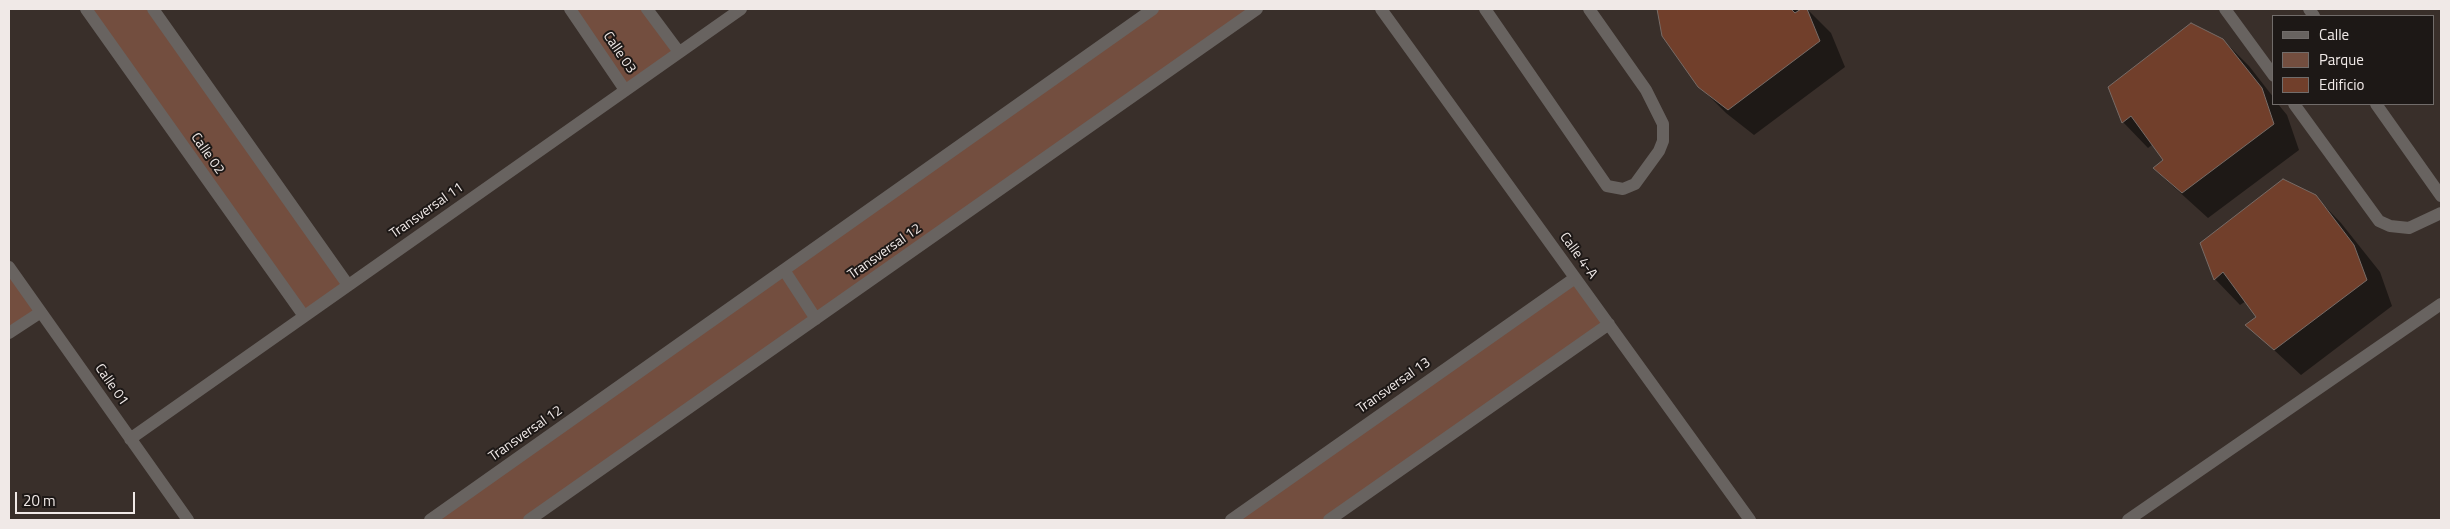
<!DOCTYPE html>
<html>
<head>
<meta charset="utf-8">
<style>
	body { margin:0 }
	#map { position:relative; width:2450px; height:529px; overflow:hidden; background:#392f2a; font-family:"Titillium Web",sans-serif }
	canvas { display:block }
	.frame { position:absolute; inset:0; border:10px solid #f0e9e7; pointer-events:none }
	.legend { position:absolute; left:2272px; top:15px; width:162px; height:90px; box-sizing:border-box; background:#1d1816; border:1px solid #716c6a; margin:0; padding:6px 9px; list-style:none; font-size:15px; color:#f0e9e7 }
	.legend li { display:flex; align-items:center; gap:10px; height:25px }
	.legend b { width:25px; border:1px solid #716c6a }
	.scale { position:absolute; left:15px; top:492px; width:120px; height:22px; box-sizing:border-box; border:2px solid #f0e9e7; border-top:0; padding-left:6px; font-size:15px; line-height:18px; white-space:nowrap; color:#f0e9e7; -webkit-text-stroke:4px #1d1816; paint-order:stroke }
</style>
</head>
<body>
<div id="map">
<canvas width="2450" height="529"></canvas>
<div class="frame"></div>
<ul class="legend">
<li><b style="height:6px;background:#686360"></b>Calle</li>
<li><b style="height:14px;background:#734e3f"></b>Parque</li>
<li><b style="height:14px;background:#713f2b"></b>Edificio</li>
</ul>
<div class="scale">20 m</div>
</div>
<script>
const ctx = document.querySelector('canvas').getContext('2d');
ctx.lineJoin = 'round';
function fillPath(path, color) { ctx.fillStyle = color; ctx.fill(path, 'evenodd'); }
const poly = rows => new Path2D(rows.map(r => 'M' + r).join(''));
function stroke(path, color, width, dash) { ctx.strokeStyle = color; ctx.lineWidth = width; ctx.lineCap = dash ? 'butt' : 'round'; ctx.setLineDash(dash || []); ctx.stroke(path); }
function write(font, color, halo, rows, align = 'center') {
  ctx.font = font + ' "Titillium Web",sans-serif'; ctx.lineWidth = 4; ctx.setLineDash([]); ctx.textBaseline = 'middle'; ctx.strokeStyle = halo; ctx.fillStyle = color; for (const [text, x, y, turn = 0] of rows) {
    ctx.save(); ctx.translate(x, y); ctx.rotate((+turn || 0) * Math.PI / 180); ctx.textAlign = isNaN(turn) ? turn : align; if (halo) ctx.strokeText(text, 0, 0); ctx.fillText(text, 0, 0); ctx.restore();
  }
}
const green = poly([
	[86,9,153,9,348,285,304,316],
	[570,9,647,9,678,53,627,90],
	[1153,9,1257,9,529,520,430,520],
	[9,267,40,311,9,333],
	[1575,276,1608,322,1328,520,1231,520]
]);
const shadow = poly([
	[1659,9,1797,9,1799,12,1807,9,1831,33,1845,67,1754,135,1726,113,1699,86,1663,36],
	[2223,40,2249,66,2274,98,2274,104,2278,104,2287,115,2299,150,2208,218,2154,169,2165,161,2153,144,2148,148,2123,122],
	[2315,196,2341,223,2380,272,2392,306,2301,375,2247,325,2258,317,2246,301,2240,305,2215,279,2202,244]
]);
const building = poly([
	[1657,9,1791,9,1795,13,1801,9,1807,9,1820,41,1728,110,1698,87,1662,36,1657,9],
	[2191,23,2223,39,2262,88,2274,124,2182,193,2153,168,2163,160,2131,116,2122,123,2108,87,2191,23],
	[2283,179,2316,195,2354,245,2367,280,2274,350,2245,325,2256,317,2223,272,2214,280,2200,243,2283,179]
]);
const lane = poly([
	[1485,9,1607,186,1623,189,1635,184,1659,151,1663,141,1663,124,1646,90,1589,9],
	[2225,9,2274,76],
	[2309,9,2314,16],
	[2294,104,2379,221,2390,226,2409,228,2441,213],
	[2376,104,2441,196]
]);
const street = poly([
	[86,9,304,316],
	[153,9,348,285],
	[570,9,625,90],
	[647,9,679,52],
	[1381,9,1750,520],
	[9,267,188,520],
	[784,270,816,319],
	[9,333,41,312],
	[130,439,741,9],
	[430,520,1153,9],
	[529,520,1257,9],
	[1231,520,1575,278],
	[1329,520,1609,324],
	[2128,520,2441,304]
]);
const streetNames = [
	["Calle 03",619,53,56],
	["Calle 02",207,154,55],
	["Transversal 11",427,211,-35],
	["Transversal 12",885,252,-35],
	["Calle 4-A",1578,256,54],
	["Calle 01",111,385,55],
	["Transversal 13",1394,386,-35],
	["Transversal 12",526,434,-35]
];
fillPath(green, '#734e3f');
fillPath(shadow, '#0007');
fillPath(building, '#713f2b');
stroke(building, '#776b66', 1);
stroke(lane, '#686360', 12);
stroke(street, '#686360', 12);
write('14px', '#f0e9e7', '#1d1816', streetNames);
</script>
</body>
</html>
